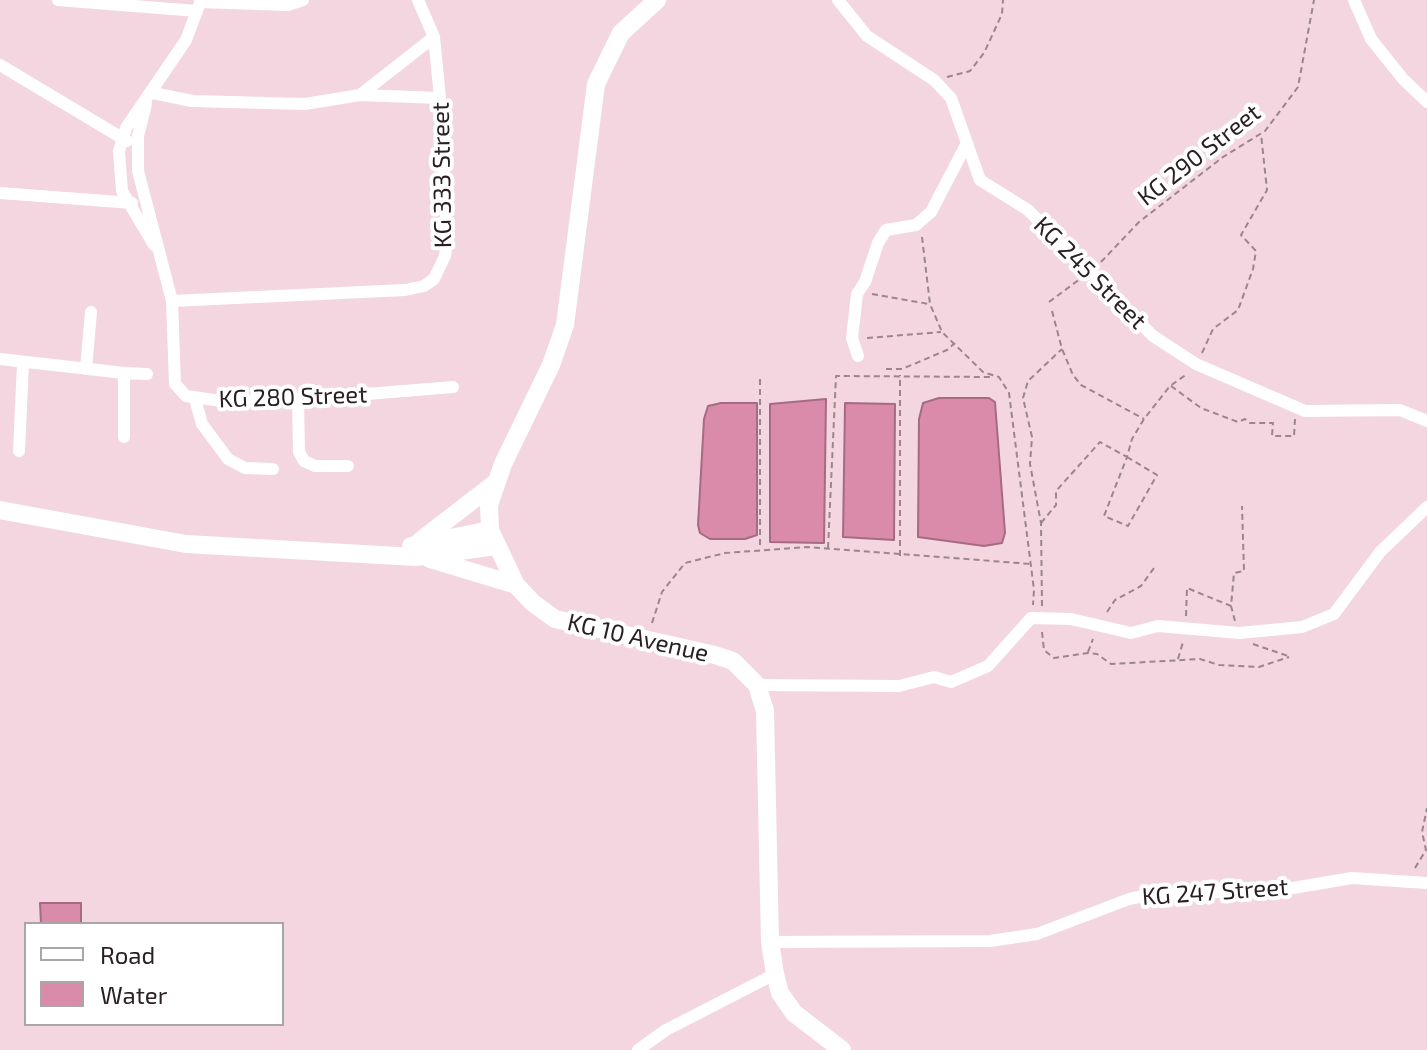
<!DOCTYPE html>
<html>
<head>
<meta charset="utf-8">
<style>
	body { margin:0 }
	#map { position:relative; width:1427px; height:1050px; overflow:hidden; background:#f3d6e0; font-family:"Exo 2",sans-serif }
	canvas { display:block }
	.legend { position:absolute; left:24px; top:922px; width:260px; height:104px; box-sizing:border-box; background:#fff; border:2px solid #aaa6a7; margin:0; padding:10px 14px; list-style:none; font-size:24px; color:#2a2023 }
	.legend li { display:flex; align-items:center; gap:16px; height:40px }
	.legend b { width:40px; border:2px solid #aaa6a7 }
</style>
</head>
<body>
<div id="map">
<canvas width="1427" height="1050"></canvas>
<ul class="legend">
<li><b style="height:10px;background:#fff"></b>Road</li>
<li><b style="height:22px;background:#da8baa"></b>Water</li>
</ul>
</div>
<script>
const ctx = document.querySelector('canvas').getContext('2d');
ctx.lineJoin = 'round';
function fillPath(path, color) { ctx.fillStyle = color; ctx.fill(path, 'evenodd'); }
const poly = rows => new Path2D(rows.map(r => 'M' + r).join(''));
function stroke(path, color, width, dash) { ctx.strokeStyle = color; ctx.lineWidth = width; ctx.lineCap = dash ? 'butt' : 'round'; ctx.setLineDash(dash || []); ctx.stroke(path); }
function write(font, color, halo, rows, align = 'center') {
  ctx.font = font + ' "Exo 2",sans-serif'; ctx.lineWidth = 8; ctx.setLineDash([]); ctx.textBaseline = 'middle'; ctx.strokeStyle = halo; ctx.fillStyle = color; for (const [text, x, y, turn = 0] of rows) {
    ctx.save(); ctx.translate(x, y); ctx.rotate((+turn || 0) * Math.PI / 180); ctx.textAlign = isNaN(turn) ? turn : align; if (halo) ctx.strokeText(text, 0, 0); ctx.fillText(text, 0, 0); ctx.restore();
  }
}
const water = poly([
	[939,398,989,398,995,402,1005,533,1002,543,984,546,918,537,919,419,923,403,939,398],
	[826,399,824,543,770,542,770,404,826,399],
	[721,403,757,403,757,535,745,539,710,539,700,533,698,525,704,419,708,406,721,403],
	[845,403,895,404,894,540,843,537,845,403],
	[40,903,81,903,81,924,41,924,40,903]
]);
const path = poly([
	[947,77,970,71,984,53,1002,14,1003,0],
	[922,237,930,304,942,332,983,372,999,377,1009,393,1034,590,1033,605],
	[1101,262,1139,222,1223,157,1265,131,1298,87,1314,0],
	[872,294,929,304],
	[1049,302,1080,279],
	[1052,311,1062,349,1073,375,1081,385,1144,419],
	[867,338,941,332],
	[1202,353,1213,329,1238,310,1253,269,1256,251,1241,235,1267,190,1261,134],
	[886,369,902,369,947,350,955,343],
	[760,379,760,547],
	[1171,386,1201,408,1238,422,1245,419,1250,423,1273,423,1272,436,1294,436,1295,419],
	[1127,457,1157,475,1128,526,1104,516,1127,457],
	[1041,523,1056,505,1056,491,1100,442,1127,457,1132,439,1144,419,1170,386,1187,374],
	[828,548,836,376,993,377],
	[900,556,900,375],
	[1042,606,1041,523,1030,464,1032,437,1023,398,1028,381,1062,349],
	[1107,612,1115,600,1141,586,1154,568],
	[1186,616,1187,588,1231,606],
	[1235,621,1231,606,1234,573,1244,571,1242,506],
	[652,623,662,592,685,563,725,553,808,547,1031,564],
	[1042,632,1044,650,1054,658,1088,653,1097,654,1111,664,1200,659,1219,665,1259,667,1289,657],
	[1253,644,1288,656],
	[1088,652,1093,639],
	[1178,659,1183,642],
	[1415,868,1426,850,1422,832,1427,808]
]);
const street = poly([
	[58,0,197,11],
	[838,0,867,36,934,80,951,98,980,180,1028,210,1153,336,1196,364,1305,411,1400,410,1427,421],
	[1354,0,1371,39,1403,79,1427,102],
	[200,2,288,5,303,0],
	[0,65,127,141],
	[153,93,192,101,305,104,360,95,440,98],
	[360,95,434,37],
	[146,104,138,136,138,171,172,301,175,384,186,396,221,401,293,400,453,387],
	[0,193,132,203],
	[154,245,122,191,119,151,126,128,186,40,201,0],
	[172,301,405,290,424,286,434,279,445,256,447,240,440,98,434,37,418,0],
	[858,356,852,338,857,294,865,282,878,243,886,230,916,225,931,212,967,143],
	[0,359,124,373,124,437],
	[86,369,91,312],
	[124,373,147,374],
	[195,399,202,424,228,459,245,468,273,469],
	[298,400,299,452,304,461,315,466,348,466],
	[19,451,23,363],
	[757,685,899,686,934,677,951,682,988,666,1031,618,1071,619,1131,633,1158,626,1239,633,1302,627,1334,614,1380,552,1427,507],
	[770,942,990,941,1037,934,1129,899,1154,894,1281,890,1352,878,1427,883],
	[638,1050,666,1030,775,974]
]);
const secondary = poly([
	[657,0,621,33,596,84,565,325,551,365,503,464,489,505,490,530,516,585,533,603,555,619,715,655,733,661,757,685,765,711,770,942,775,974,780,993,794,1013,842,1050],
	[0,510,186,544,416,557,496,546],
	[420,541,495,483],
	[411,546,490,530],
	[430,559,516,585]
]);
const streetNames = [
	["KG 290 Street",1199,155,-38],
	["KG 333 Street",442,175,-91],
	["KG 245 Street",1090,273,45],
	["KG 280 Street",293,397,-2],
	["KG 10 Avenue",638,638,13],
	["KG 247 Street",1215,892,-4]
];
fillPath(water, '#da8baa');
stroke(water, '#a56b82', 2);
stroke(path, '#9a868d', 2, [6, 4]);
stroke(street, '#fff', 12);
stroke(secondary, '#fff', 18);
write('24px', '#2a2023', '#fff', streetNames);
</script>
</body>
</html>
